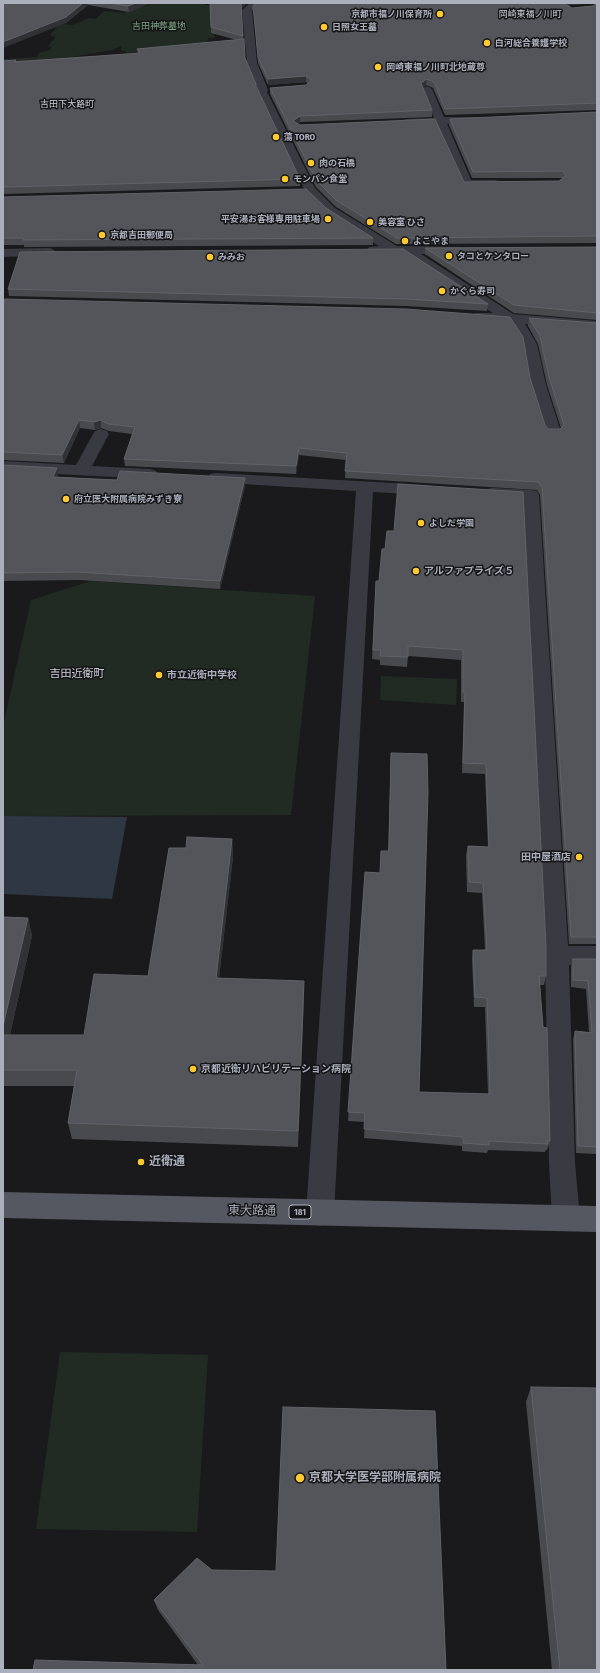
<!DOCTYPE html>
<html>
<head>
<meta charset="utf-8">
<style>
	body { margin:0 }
	#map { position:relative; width:600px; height:1673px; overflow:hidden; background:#1a1a1c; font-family:"Fira Sans Condensed",sans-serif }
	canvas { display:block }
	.frame { position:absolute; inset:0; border:4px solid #abafbc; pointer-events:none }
</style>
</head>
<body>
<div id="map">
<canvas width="600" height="1673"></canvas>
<div class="frame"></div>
</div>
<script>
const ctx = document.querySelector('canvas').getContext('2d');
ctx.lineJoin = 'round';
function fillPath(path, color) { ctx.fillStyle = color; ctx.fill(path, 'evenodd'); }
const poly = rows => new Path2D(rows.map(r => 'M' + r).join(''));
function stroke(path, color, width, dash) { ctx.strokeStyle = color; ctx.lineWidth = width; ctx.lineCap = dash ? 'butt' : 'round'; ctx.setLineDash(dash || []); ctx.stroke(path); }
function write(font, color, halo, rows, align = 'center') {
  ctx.font = font + ' "Fira Sans Condensed","Noto Sans JP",sans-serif'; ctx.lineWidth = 3; ctx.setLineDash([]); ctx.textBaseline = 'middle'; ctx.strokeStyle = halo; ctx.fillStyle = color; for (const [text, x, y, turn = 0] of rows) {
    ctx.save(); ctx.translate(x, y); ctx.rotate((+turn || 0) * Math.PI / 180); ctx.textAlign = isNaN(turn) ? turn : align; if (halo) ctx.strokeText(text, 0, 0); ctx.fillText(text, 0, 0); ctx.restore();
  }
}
const green = poly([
	[152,3,200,3,222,9,220,32,210,32,214,33,215,38,208,38,207,42,221,42,127,53,125,51,121,51,122,46,120,46,113,50,71,57,70,67,3,70,3,59,37,57,39,53,50,50,52,47,48,46,56,37,50,35,59,24,73,25,89,18,96,19,104,11,124,13],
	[91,581,315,596,291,815,3,816,3,727,31,600],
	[381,676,457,679,456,705,380,700],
	[60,1352,208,1355,197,1532,36,1529]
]);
const water = poly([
	[3,816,127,817,112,899,3,894]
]);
const minor = poly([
	[250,3,261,3,252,11,257,63,268,90,267,92,315,188,335,208,397,246,461,247,463,250,461,253,456,254,421,254,513,314,597,321,597,329,525,324,537,344,546,385,561,432,559,435,547,435,545,432,530,385,523,344,510,323,475,319,473,316,475,313,493,313,403,254,369,253,367,250,369,247,379,246,327,214,306,193,257,92,258,90,247,63,242,10,250,3],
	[427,86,432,89,444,117,484,117,486,119,484,121,480,122,447,124,471,180,495,180,499,181,501,184,499,187,463,187,436,124,403,124,401,122,403,120,407,119,434,118,422,89,427,86],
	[50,248,57,252,55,255,3,257,3,249,50,248],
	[101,429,107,431,109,434,92,466,150,469,156,471,158,474,156,477,150,479,3,471,3,461,76,465,93,434,95,431,101,429],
	[216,473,427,485,433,486,435,490,433,494,427,495,373,492,334,1213,330,1222,320,1226,310,1222,306,1213,356,491,210,482,208,478,210,474,216,473],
	[493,488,531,490,537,491,539,495,568,946,597,946,597,966,569,965,575,1163,580,1218,576,1227,566,1231,556,1227,552,1218,549,1163,545,955,523,500,487,497,485,493,487,489,493,488]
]);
const primary = poly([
	[3,1192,597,1206,597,1232,3,1218,3,1192]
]);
const wall = poly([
	[3,3,150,3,129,12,88,5,66,23],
	[210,3,241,9,245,58,256,88,300,179,300,186,3,194,3,61,16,61,138,54,137,49,237,40,211,33],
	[256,3,583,3,583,4,570,5,569,6,572,8,593,6,596,4,595,3,597,3,597,110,445,115,433,88,426,85,423,88,432,110,432,117,300,122,298,124,464,182,559,181,563,178,472,178,449,125,450,119,597,112,597,243,396,244,336,207,316,187,270,94,270,88,306,85,308,84,306,82,268,85,258,63,254,12,253,6],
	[3,197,326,208,373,238,373,245,24,247,24,245,3,245],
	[597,247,597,320,514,313,425,254,425,248],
	[20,252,488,304,487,311,406,306,9,296,8,289],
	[3,304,530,378,545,425,548,429,560,429,561,428,547,385,538,344,528,326,529,318,597,323,597,944,569,944,540,495,537,490,345,478,346,460,299,455,296,474,125,466,124,459,132,434,109,431,101,428,95,430,80,428,64,463,3,460],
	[3,465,58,475,57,477,117,480,245,478,245,486,220,589,79,580,3,581],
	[523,492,546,976,544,985,540,985,550,1141,547,1150,546,1150,545,1152,488,1150,487,1153,462,1151,462,1146,364,1138,365,1122,348,1121,365,872,380,873,388,851,391,753,419,1092,488,1094,485,1007,474,1007,472,959,473,950,485,950,482,893,467,892,466,855,468,846,488,847,485,774,462,773,464,702,461,702,461,660,408,656,407,667,380,665,380,660,372,659,376,581,379,581,385,549,394,531],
	[232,839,233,857,219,978,304,998,298,1147,72,1139,68,1123,74,1086,3,1086,3,917,28,918,32,936,10,1035,84,1035,148,976,186,848],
	[573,959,597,959,597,1154,576,1153,573,1039,575,1031,589,1032,586,989,571,987,571,967],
	[531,1387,597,1670,552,1670,526,1402],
	[212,1570,446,1670,198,1665,158,1610,154,1600]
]);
const shadedWall = poly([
	[83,3,87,3,88,5,66,23,3,48,3,42],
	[136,3,150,3,129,12,128,6],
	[241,3,248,3,241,9],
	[566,3,583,3,583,4,570,5,565,10,565,4],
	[306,76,306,82,268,85,268,79],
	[427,79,426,85,421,90,421,83],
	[300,116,300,122,293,128,293,121],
	[79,420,80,428,64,463,62,455],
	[101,420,101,428,95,430,94,422],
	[299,448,299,455,296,474,296,466],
	[57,468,58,475,54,484,53,477],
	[245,478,245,486,220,589,220,581],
	[232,839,233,857,217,995,216,978],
	[28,918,32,936,6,1052,3,1043,3,1026],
	[304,981,304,998,298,1147,298,1131]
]);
const building = poly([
	[3,3,83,3,66,17,3,42,3,3],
	[109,3,136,3,128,6,109,3],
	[210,3,241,3,243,36,211,27,210,3],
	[256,3,566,3,565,4,572,8,593,6,597,3,597,103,445,109,434,82,427,79,421,83,432,110,300,116,293,121,300,125,435,119,464,182,559,181,566,176,563,171,473,172,450,119,597,112,597,236,397,238,336,200,316,180,270,88,306,85,312,80,306,76,268,79,258,57,253,6,256,3],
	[244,39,245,58,256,84,256,86,300,179,3,187,3,61,16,60,14,62,140,53,137,49,244,39],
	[306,189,326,208,373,238,23,240,24,238,3,238,3,197,306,189],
	[597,247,597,313,514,305,425,248,597,247],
	[403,249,488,304,407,299,8,289,20,252,403,249],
	[5,299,406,309,510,317,523,337,530,378,545,425,548,429,560,429,564,425,549,377,540,336,529,318,597,323,597,937,571,937,542,487,538,482,345,471,347,453,299,448,296,466,124,459,135,427,108,424,101,420,94,422,79,420,62,455,3,452,3,304,5,299],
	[3,465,57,468,53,477,117,480,120,471,245,478,220,581,77,572,3,573,3,465],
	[398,484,523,492,546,946,546,976,539,976,543,1027,547,1028,550,1141,547,1141,548,1144,489,1141,489,1145,463,1143,463,1137,364,1129,365,1113,348,1112,365,872,380,873,381,851,389,851,391,753,427,754,428,792,419,1092,490,1094,487,998,475,997,473,950,487,950,483,883,469,882,468,846,489,847,486,764,463,763,465,692,463,692,463,650,408,646,408,657,380,656,381,650,373,650,376,581,379,581,382,549,385,549,387,531,394,531,398,484],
	[187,837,232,839,216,978,304,981,298,1131,68,1123,77,1070,3,1070,3,1035,84,1035,94,974,148,976,169,848,186,848,187,837],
	[3,917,28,918,3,1026,3,917],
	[573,959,597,959,597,1147,578,1146,575,1031,592,1033,588,981,573,980,573,959],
	[531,1387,597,1388,597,1670,560,1670,531,1387],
	[283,1407,435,1411,446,1670,33,1670,35,1660,203,1665,154,1600,197,1558,212,1570,276,1571,283,1407]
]);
const markers = [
	[440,14,4,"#feca30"],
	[324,27,4,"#feca30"],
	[487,43,4,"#feca30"],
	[378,67,4,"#feca30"],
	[276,137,4,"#feca30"],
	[311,163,4,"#feca30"],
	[285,179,4,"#feca30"],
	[328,219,4,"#feca30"],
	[370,222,4,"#feca30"],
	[102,235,4,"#feca30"],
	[405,241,4,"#feca30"],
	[449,256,4,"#feca30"],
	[210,257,4,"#feca30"],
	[442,291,4,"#feca30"],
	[66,499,4,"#feca30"],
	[421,523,4,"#feca30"],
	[416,571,4,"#feca30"],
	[159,675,4,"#feca30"],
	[579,857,4,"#feca30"],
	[193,1069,4,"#feca30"],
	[141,1162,4,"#feca30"],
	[300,1478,5,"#feca30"]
];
const farPoinames = [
	["京都市福ノ川保育所",432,14,"right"],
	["日照女王墓",332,27],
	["白河総合養護学校",495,43],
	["岡崎東福ノ川町北地蔵尊",386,67],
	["蕩 TORO",284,137],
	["肉の石橋",319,163],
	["モンパン食堂",293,179],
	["平安湯お客様専用駐車場",320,219,"right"],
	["美容室 ひさ",378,222],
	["京都吉田郵便局",110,235],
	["よこやま",413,241],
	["タコとケンタロー",457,256],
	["みみお",218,257],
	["かぐら寿司",450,291],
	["府立医大附属病院みずき寮",74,499],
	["よしだ学園",429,523]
];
const farNeighbourhoodnames = [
	["岡崎東福ノ川町",530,14],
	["吉田下大路町",67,104]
];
const farParknames = [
	["吉田神葬墓地",159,26]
];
const shields = [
	[300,1212,22]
];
const shieldNames = [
	["181",300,1212]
];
const poiNames = [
	["アルファプライズ５",424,571],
	["市立近衛中学校",167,675],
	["田中屋酒店",571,857,"right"],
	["京都近衛リハビリテーション病院",201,1069]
];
const neighbourhoodNames = [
	["吉田近衛町",77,674]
];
const nearPoinames = [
	["近衛通",149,1162],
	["京都大学医学部附属病院",309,1478]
];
const nearStreetnames = [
	["東大路通",252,1211,1]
];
fillPath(green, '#212b23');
fillPath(water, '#2e3742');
fillPath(minor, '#3a3b42');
fillPath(primary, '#565861');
fillPath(wall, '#484a4e');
fillPath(shadedWall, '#313235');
fillPath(building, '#53555a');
stroke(building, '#616369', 1);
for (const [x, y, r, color] of markers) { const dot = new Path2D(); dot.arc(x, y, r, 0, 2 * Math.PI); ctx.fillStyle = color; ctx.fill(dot); stroke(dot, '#151517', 1.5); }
write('bold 9px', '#abafbc', '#151517', farPoinames, 'left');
write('9px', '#cdcfd8', '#151517', farNeighbourhoodnames);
write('9px', '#81a887', '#151517', farParknames);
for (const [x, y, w] of shields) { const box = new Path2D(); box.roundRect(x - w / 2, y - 7, w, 14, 3); ctx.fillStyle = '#151517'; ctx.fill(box); stroke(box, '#abafbc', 1); }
write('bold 9px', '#abafbc', null, shieldNames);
write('bold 10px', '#abafbc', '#151517', poiNames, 'left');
write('11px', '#cdcfd8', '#151517', neighbourhoodNames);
write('bold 12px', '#abafbc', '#151517', nearPoinames, 'left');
write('12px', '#abafbc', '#151517', nearStreetnames);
</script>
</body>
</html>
